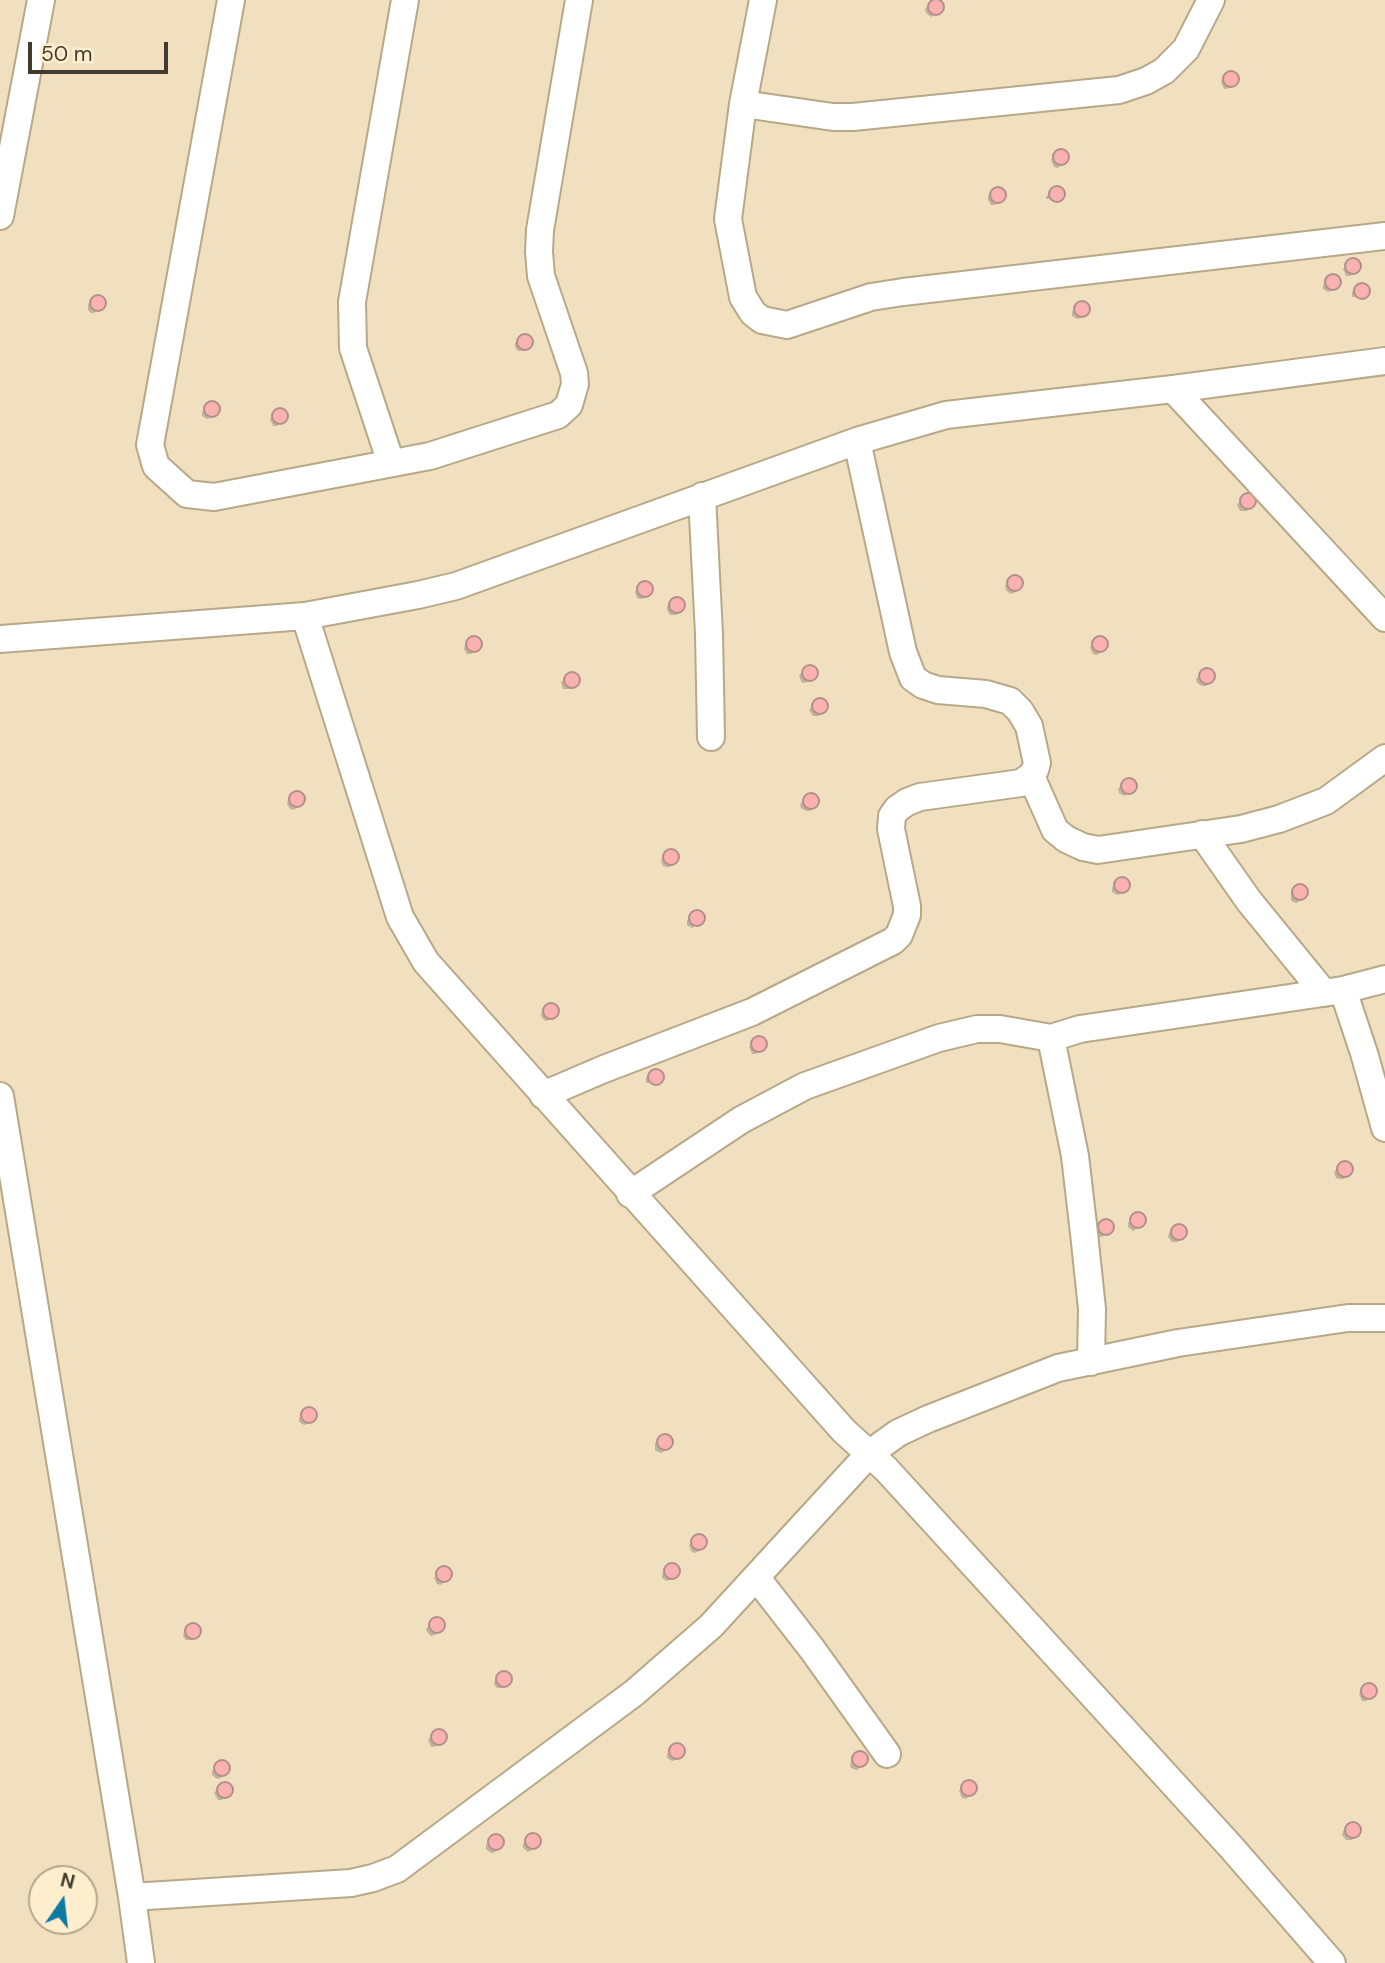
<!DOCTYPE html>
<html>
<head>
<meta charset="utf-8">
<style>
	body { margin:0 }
	#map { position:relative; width:1385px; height:1963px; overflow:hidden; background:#f1e0c0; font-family:"DM Sans",sans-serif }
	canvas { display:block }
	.north { position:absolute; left:28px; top:1865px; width:70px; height:70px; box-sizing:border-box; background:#feeecd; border:2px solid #b3a78d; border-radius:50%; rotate:14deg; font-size:19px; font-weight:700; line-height:28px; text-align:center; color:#423c2e }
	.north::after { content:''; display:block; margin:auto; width:24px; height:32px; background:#0e79a3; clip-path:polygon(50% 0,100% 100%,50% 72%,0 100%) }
	.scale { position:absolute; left:28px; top:42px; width:140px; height:32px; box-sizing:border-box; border:4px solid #423c2e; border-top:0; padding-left:9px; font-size:21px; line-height:24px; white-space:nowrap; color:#423c2e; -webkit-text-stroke:5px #feeecd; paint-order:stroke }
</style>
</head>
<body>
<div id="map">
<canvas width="1385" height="1963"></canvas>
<div class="north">N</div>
<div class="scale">50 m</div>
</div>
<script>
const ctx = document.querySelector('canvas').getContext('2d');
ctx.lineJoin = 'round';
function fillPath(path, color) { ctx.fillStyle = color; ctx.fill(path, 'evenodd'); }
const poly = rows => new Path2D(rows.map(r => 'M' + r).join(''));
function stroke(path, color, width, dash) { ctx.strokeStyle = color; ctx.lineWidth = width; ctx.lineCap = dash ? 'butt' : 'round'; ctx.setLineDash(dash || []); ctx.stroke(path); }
const shadow = poly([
	[938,1,942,6,940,11,931,17,926,13,925,9,931,2],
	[1233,73,1236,75,1237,81,1230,88,1224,89,1221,82,1223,78,1227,74],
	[1063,151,1066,153,1067,159,1058,168,1054,167,1051,160,1053,156,1057,152],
	[1058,188,1063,192,1060,199,1046,199,1046,197,1052,189],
	[996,189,1003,191,1004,197,995,205,991,205,988,200,988,196],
	[1351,260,1355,260,1359,264,1359,268,1350,276,1346,276,1343,269],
	[1333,276,1338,279,1339,282,1334,290,1328,292,1323,289,1323,285,1329,277],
	[1362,285,1368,289,1365,296,1352,297,1352,292],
	[98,297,102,298,104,305,94,313,91,313,88,310,88,304],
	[1084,303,1088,307,1088,311,1081,318,1077,319,1072,316,1072,312,1078,304],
	[523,336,527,336,531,340,531,344,524,351,518,351,515,347,515,343],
	[212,403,216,404,218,409,213,417,207,419,202,416,202,412,208,404],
	[278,410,285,412,286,418,277,426,273,426,270,419],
	[1249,496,1254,500,1253,504,1247,511,1240,511,1237,505,1243,497],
	[1017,578,1021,582,1021,586,1014,593,1010,594,1006,590,1005,586,1011,579],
	[645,583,650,585,651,589,644,598,640,599,637,598,635,592,641,584],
	[675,599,679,599,683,603,683,607,676,615,670,615,667,610,667,606],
	[472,638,476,638,480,642,480,646,471,654,467,654,464,649,465,645],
	[1102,639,1105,641,1106,647,1097,655,1093,654,1090,648,1092,644,1096,640],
	[811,667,816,671,815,675,809,682,802,683,799,676,805,668],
	[1205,670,1209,670,1213,674,1213,678,1206,686,1202,686,1197,683,1196,679],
	[574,674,578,680,575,686,571,689,563,689,561,683,564,679,568,675],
	[818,700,825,703,825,709,819,716,813,716,809,710],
	[1131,780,1135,786,1134,790,1124,796,1119,793,1118,789,1124,781],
	[299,793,302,795,303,802,294,810,290,809,287,804,288,800,295,794],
	[809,795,816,797,817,801,810,811,806,811,801,808,800,804],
	[671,851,676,853,678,857,670,867,666,867,663,866,661,860],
	[1120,879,1127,881,1129,885,1123,893,1117,895,1112,892,1112,888],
	[1298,887,1304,887,1306,894,1297,903,1293,902,1291,900,1291,893],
	[699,912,703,914,702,922,692,928,687,925,687,921,693,913],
	[551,1005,557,1008,558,1011,552,1019,546,1021,542,1018,541,1014,547,1006],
	[761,1038,764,1040,765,1046,756,1054,752,1054,749,1047,755,1039],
	[653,1071,657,1071,662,1076,661,1079,659,1082,646,1083,646,1078],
	[1344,1163,1350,1166,1351,1169,1344,1179,1340,1179,1336,1178,1334,1172],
	[1140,1214,1145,1221,1143,1225,1133,1231,1128,1227,1128,1223,1134,1216],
	[1103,1221,1111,1223,1111,1229,1102,1237,1099,1237,1095,1230],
	[1176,1226,1184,1228,1184,1234,1178,1242,1172,1242,1168,1237,1169,1233],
	[309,1409,314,1411,315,1415,308,1424,304,1425,299,1422,299,1418,305,1410],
	[663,1437,669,1437,671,1444,662,1453,658,1452,655,1450,655,1443],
	[699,1536,705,1539,706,1542,698,1552,694,1553,691,1551,689,1545,695,1537],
	[672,1565,677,1567,678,1571,673,1579,667,1581,662,1578,662,1574,668,1566],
	[446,1568,450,1573,450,1576,441,1585,437,1584,434,1578,442,1569],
	[434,1620,438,1620,443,1624,442,1628,435,1635,431,1636,427,1632,426,1629],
	[191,1625,195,1625,199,1629,199,1633,192,1640,186,1640,183,1636,184,1632],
	[502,1673,506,1673,510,1677,510,1681,503,1688,497,1688,494,1684,495,1680],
	[1371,1685,1375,1689,1375,1693,1366,1701,1362,1701,1359,1694,1361,1690,1365,1686],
	[436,1731,444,1733,444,1739,435,1747,431,1747,428,1740],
	[677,1745,682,1747,683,1751,676,1760,672,1761,667,1758,667,1754,673,1746],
	[858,1754,862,1754,866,1758,866,1762,857,1770,853,1769,850,1767,851,1760],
	[220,1762,224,1762,228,1767,228,1770,221,1778,217,1779,212,1775,212,1771],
	[971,1783,975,1787,975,1790,966,1799,962,1798,959,1791,965,1784],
	[227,1784,230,1786,231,1792,222,1800,218,1800,214,1793,220,1785],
	[1351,1824,1354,1824,1359,1829,1358,1832,1352,1840,1346,1840,1342,1835,1343,1831],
	[535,1835,539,1842,538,1846,528,1852,523,1848,523,1844,529,1837],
	[498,1836,502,1840,502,1844,495,1852,491,1853,486,1849,486,1845,492,1837]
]);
const building = poly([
	'928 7a8 8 0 1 1 16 0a8 8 0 1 1-16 0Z',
	'1223 79a8 8 0 1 1 16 0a8 8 0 1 1-16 0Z',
	'1053 157a8 8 0 1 1 16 0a8 8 0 1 1-16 0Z',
	'1049 194a8 8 0 1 1 16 0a8 8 0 1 1-16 0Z',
	'990 195a8 8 0 1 1 16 0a8 8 0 1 1-16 0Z',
	'1345 266a8 8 0 1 1 16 0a8 8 0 1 1-16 0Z',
	'1325 282a8 8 0 1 1 16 0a8 8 0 1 1-16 0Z',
	'1354 291a8 8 0 1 1 16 0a8 8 0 1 1-16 0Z',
	'90 303a8 8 0 1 1 16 0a8 8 0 1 1-16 0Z',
	'1074 309a8 8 0 1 1 16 0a8 8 0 1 1-16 0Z',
	'517 342a8 8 0 1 1 16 0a8 8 0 1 1-16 0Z',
	'204 409a8 8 0 1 1 16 0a8 8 0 1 1-16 0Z',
	'272 416a8 8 0 1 1 16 0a8 8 0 1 1-16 0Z',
	'1240 501a8 8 0 1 1 16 0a8 8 0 1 1-16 0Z',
	'1007 583a8 8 0 1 1 16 0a8 8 0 1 1-16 0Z',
	'637 589a8 8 0 1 1 16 0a8 8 0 1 1-16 0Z',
	'669 605a8 8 0 1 1 16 0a8 8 0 1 1-16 0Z',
	'1092 644a8 8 0 1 1 16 0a8 8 0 1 1-16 0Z',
	'466 644a8 8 0 1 1 16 0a8 8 0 1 1-16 0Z',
	'802 673a8 8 0 1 1 16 0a8 8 0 1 1-16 0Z',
	'1199 676a8 8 0 1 1 16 0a8 8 0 1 1-16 0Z',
	'564 680a8 8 0 1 1 16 0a8 8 0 1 1-16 0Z',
	'812 706a8 8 0 1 1 16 0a8 8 0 1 1-16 0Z',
	'1121 786a8 8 0 1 1 16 0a8 8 0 1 1-16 0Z',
	'289 799a8 8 0 1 1 16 0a8 8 0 1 1-16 0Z',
	'803 801a8 8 0 1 1 16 0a8 8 0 1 1-16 0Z',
	'663 857a8 8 0 1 1 16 0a8 8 0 1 1-16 0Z',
	'1114 885a8 8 0 1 1 16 0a8 8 0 1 1-16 0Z',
	'1292 892a8 8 0 1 1 16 0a8 8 0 1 1-16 0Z',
	'689 918a8 8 0 1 1 16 0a8 8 0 1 1-16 0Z',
	'543 1011a8 8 0 1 1 16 0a8 8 0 1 1-16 0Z',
	'751 1044a8 8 0 1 1 16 0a8 8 0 1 1-16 0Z',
	'648 1077a8 8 0 1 1 16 0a8 8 0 1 1-16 0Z',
	'1337 1169a8 8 0 1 1 16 0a8 8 0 1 1-16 0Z',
	'1130 1220a8 8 0 1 1 16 0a8 8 0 1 1-16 0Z',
	'1098 1227a8 8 0 1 1 16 0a8 8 0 1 1-16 0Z',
	'1171 1232a8 8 0 1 1 16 0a8 8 0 1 1-16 0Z',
	'301 1415a8 8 0 1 1 16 0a8 8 0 1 1-16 0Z',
	'657 1442a8 8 0 1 1 16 0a8 8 0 1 1-16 0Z',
	'691 1542a8 8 0 1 1 16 0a8 8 0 1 1-16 0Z',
	'664 1571a8 8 0 1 1 16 0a8 8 0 1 1-16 0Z',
	'436 1574a8 8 0 1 1 16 0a8 8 0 1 1-16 0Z',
	'429 1625a8 8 0 1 1 16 0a8 8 0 1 1-16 0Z',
	'185 1631a8 8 0 1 1 16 0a8 8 0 1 1-16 0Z',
	'496 1679a8 8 0 1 1 16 0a8 8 0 1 1-16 0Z',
	'1361 1691a8 8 0 1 1 16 0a8 8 0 1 1-16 0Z',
	'431 1737a8 8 0 1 1 16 0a8 8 0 1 1-16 0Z',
	'669 1751a8 8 0 1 1 16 0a8 8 0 1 1-16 0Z',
	'852 1759a8 8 0 1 1 16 0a8 8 0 1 1-16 0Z',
	'214 1768a8 8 0 1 1 16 0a8 8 0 1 1-16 0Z',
	'961 1788a8 8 0 1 1 16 0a8 8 0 1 1-16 0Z',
	'217 1790a8 8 0 1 1 16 0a8 8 0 1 1-16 0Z',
	'1345 1830a8 8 0 1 1 16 0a8 8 0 1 1-16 0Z',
	'525 1841a8 8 0 1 1 16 0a8 8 0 1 1-16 0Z',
	'488 1842a8 8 0 1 1 16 0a8 8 0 1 1-16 0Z'
]);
const minor = poly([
	[231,0,150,445,156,466,187,494,214,497,430,456,558,415,569,405,575,384,574,373,541,276,539,252,540,230,579,0],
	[763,0,743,104,728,219,743,297,753,313,762,320,787,325,871,297,903,292,1385,236],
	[743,104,833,117,853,117,1119,90,1146,81,1164,71,1186,49,1211,0],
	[0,216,41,0],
	[1173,389,1385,618],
	[391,463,353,348,352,302,405,0],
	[702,496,709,634,711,737],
	[305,616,400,917,426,962,844,1431,886,1469,1231,1847,1332,1963],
	[0,639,305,616,418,595,456,586,857,441,946,415,1173,389,1385,361],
	[1031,776,1055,830,1066,839,1083,847,1098,850,1241,829,1279,819,1326,801,1385,758],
	[1202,834,1249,901,1324,993],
	[1343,990,1364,1053,1385,1128],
	[1051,1038,1075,1156,1084,1233,1092,1309,1091,1362],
	[543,1095,604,1069,752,1012,893,941,899,935,907,915,907,906,891,829,892,816,897,809,907,802,920,797,1021,783,1031,776,1035,770,1037,763,1029,726,1020,711,1010,701,986,694,938,690,923,685,913,678,903,652,857,441],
	[0,1096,132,1897,141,1963],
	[630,1194,741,1120,805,1086,939,1038,977,1029,1000,1029,1051,1038,1080,1029,1343,990,1385,979],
	[756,1577,812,1649,887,1754],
	[132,1897,351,1883,373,1878,397,1869,634,1693,711,1626,869,1454,898,1433,928,1419,1058,1368,1178,1343,1348,1318,1385,1318]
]);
fillPath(shadow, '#0003');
fillPath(building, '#f9b2af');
stroke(building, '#b48e8c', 2);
stroke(minor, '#b7a888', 30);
stroke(minor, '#fff', 26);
</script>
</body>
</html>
